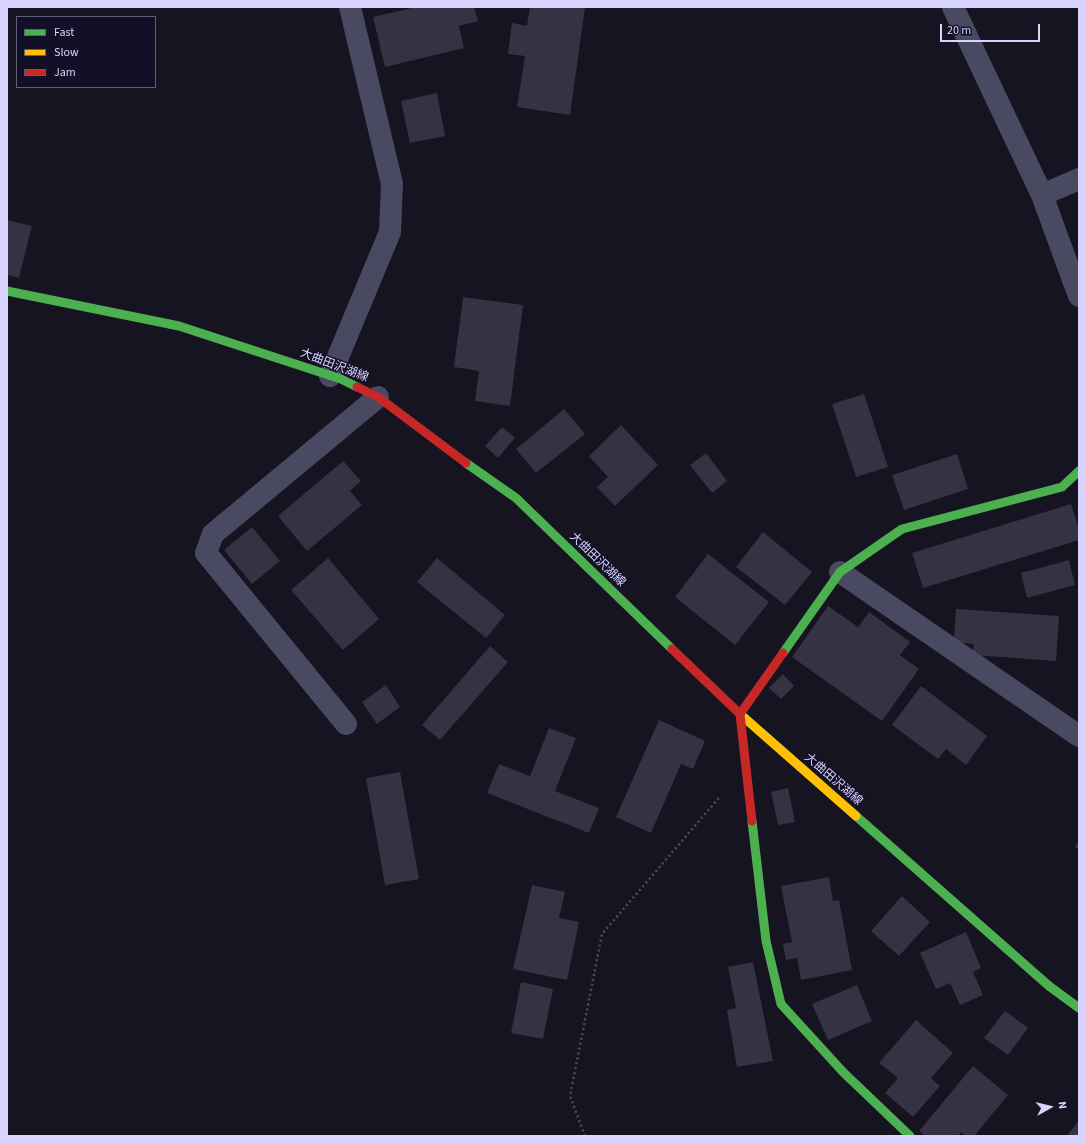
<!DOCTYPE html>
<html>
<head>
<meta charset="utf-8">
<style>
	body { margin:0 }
	#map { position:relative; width:1086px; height:1143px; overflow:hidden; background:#161421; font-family:"Source Sans 3",sans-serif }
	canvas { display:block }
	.frame { position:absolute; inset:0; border:8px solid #d9d4ff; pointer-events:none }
	.legend { position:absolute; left:16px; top:16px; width:140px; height:72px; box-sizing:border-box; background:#130f26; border:1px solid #625e7d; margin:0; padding:5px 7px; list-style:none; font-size:12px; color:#d9d4ff }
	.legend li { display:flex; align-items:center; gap:8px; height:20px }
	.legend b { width:20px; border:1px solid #625e7d }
	.north { position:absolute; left:1030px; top:1087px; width:40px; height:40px; -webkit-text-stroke:3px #130f26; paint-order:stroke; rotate:82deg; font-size:11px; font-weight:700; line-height:16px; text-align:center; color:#d9d4ff }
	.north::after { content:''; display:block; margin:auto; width:14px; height:18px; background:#d9d4ff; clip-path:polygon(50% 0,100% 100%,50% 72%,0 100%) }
	.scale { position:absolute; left:940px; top:24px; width:100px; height:18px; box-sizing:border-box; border:2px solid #d9d4ff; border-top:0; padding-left:5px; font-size:12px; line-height:14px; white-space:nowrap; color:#d9d4ff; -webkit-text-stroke:3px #130f26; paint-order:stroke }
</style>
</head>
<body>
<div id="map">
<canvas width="1086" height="1143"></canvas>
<div class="frame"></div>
<ul class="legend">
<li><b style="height:5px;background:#4caf50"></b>Fast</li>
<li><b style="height:5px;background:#ffc107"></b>Slow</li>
<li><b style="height:5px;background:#c62828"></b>Jam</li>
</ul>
<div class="north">N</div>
<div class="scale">20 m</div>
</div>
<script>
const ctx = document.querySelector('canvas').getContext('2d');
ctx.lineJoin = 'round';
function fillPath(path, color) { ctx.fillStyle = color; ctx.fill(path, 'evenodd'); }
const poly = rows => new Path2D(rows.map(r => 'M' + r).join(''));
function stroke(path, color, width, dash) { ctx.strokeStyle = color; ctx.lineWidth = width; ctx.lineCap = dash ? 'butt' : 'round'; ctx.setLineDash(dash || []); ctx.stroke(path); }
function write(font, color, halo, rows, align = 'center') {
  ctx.font = font + ' "Source Sans 3","Noto Sans JP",sans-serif'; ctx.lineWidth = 3; ctx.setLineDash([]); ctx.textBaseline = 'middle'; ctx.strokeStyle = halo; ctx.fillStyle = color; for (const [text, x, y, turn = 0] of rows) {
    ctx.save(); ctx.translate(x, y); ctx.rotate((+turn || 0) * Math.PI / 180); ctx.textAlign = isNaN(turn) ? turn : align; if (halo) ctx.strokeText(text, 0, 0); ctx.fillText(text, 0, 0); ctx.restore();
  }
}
const building = poly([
	[416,7,474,7,478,21,459,26,464,48,385,67,373,17],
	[530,7,585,7,570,115,517,107,525,56,508,54,512,23,527,26],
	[437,93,445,136,410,143,401,101],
	[7,220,32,226,19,278,7,275],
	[463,297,523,305,510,406,475,401,479,371,454,367],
	[864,394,888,467,856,477,832,404],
	[564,409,585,434,536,473,516,449],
	[621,425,658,465,615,506,597,487,608,477,589,456],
	[502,427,515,438,498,458,485,446],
	[706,453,727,481,712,493,690,465],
	[957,454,968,489,904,510,892,475],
	[343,461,361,481,350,491,362,505,307,551,278,516],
	[1071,504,1079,529,1079,540,923,588,912,553],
	[252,527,280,561,252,584,224,550],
	[763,532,812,572,785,605,736,567],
	[708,554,769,602,735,645,675,597],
	[328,558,379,619,343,650,291,590],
	[437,558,505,615,486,638,417,582],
	[1069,560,1075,585,1027,598,1021,573],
	[828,606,858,627,869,612,910,642,900,655,919,669,882,721,792,657],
	[956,609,1059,616,1056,661,973,655,974,644,954,642],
	[490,646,508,662,440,740,422,725],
	[783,674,794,686,781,699,769,688],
	[386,685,400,707,377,724,362,702],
	[921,686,987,736,966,765,946,749,938,759,892,725],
	[659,720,705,741,693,769,681,764,651,833,616,817],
	[549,728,576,738,555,791,599,808,589,833,487,793,499,764,530,776],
	[400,772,419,879,385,885,366,778],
	[788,788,795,822,778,825,771,792],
	[1079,840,1079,849,1075,847],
	[829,877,833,901,839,900,852,970,801,980,797,958,786,960,783,944,792,942,781,886],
	[532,885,565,892,559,918,579,922,567,980,513,969],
	[902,896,930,922,899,956,871,931],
	[966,932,981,968,973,972,983,995,960,1005,950,983,936,989,920,953],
	[753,962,773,1061,737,1067,727,1010,736,1008,728,967],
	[521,982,553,989,543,1039,511,1033],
	[857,985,872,1021,828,1040,812,1004],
	[1005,1011,1028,1028,1008,1055,984,1038],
	[916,1020,953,1053,931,1078,940,1086,913,1117,885,1093,898,1078,879,1063],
	[973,1066,1008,1095,974,1136,966,1136,961,1132,958,1136,925,1136,919,1131],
	[1079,1120,1079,1136,1067,1136]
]);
const path = poly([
	[585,1136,570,1096,602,934,718,799,719,795]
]);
const street = poly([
	[953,7,1042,195,1079,296],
	[1042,195,1079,179],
	[330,376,390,232,392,184,350,7],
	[840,572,1079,736],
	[346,724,206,553,213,534,378,397]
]);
const fast = poly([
	[7,291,179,326,341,379,357,387],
	[466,463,516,498,672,649],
	[783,653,840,572,902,529,1062,487,1079,471],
	[856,816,1049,986,1079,1008],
	[752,821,766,941,781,1004,843,1072,910,1136]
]);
const slow = poly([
	[740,714,856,816]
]);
const jam = poly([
	[357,387,378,397,466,463],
	[672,649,740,714],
	[752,821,740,714,783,653]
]);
const streetNames = [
	["大曲田沢湖線",334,366,21],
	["大曲田沢湖線",597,560,44],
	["大曲田沢湖線",833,780,41]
];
fillPath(building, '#343243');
stroke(path, '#44505f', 2.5, [2, 3]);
stroke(street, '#4a4962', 22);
stroke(fast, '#4caf50', 9);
stroke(slow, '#ffc107', 9);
stroke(jam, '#c62828', 9);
write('12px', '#d9d4ff', '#130f26', streetNames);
</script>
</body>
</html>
